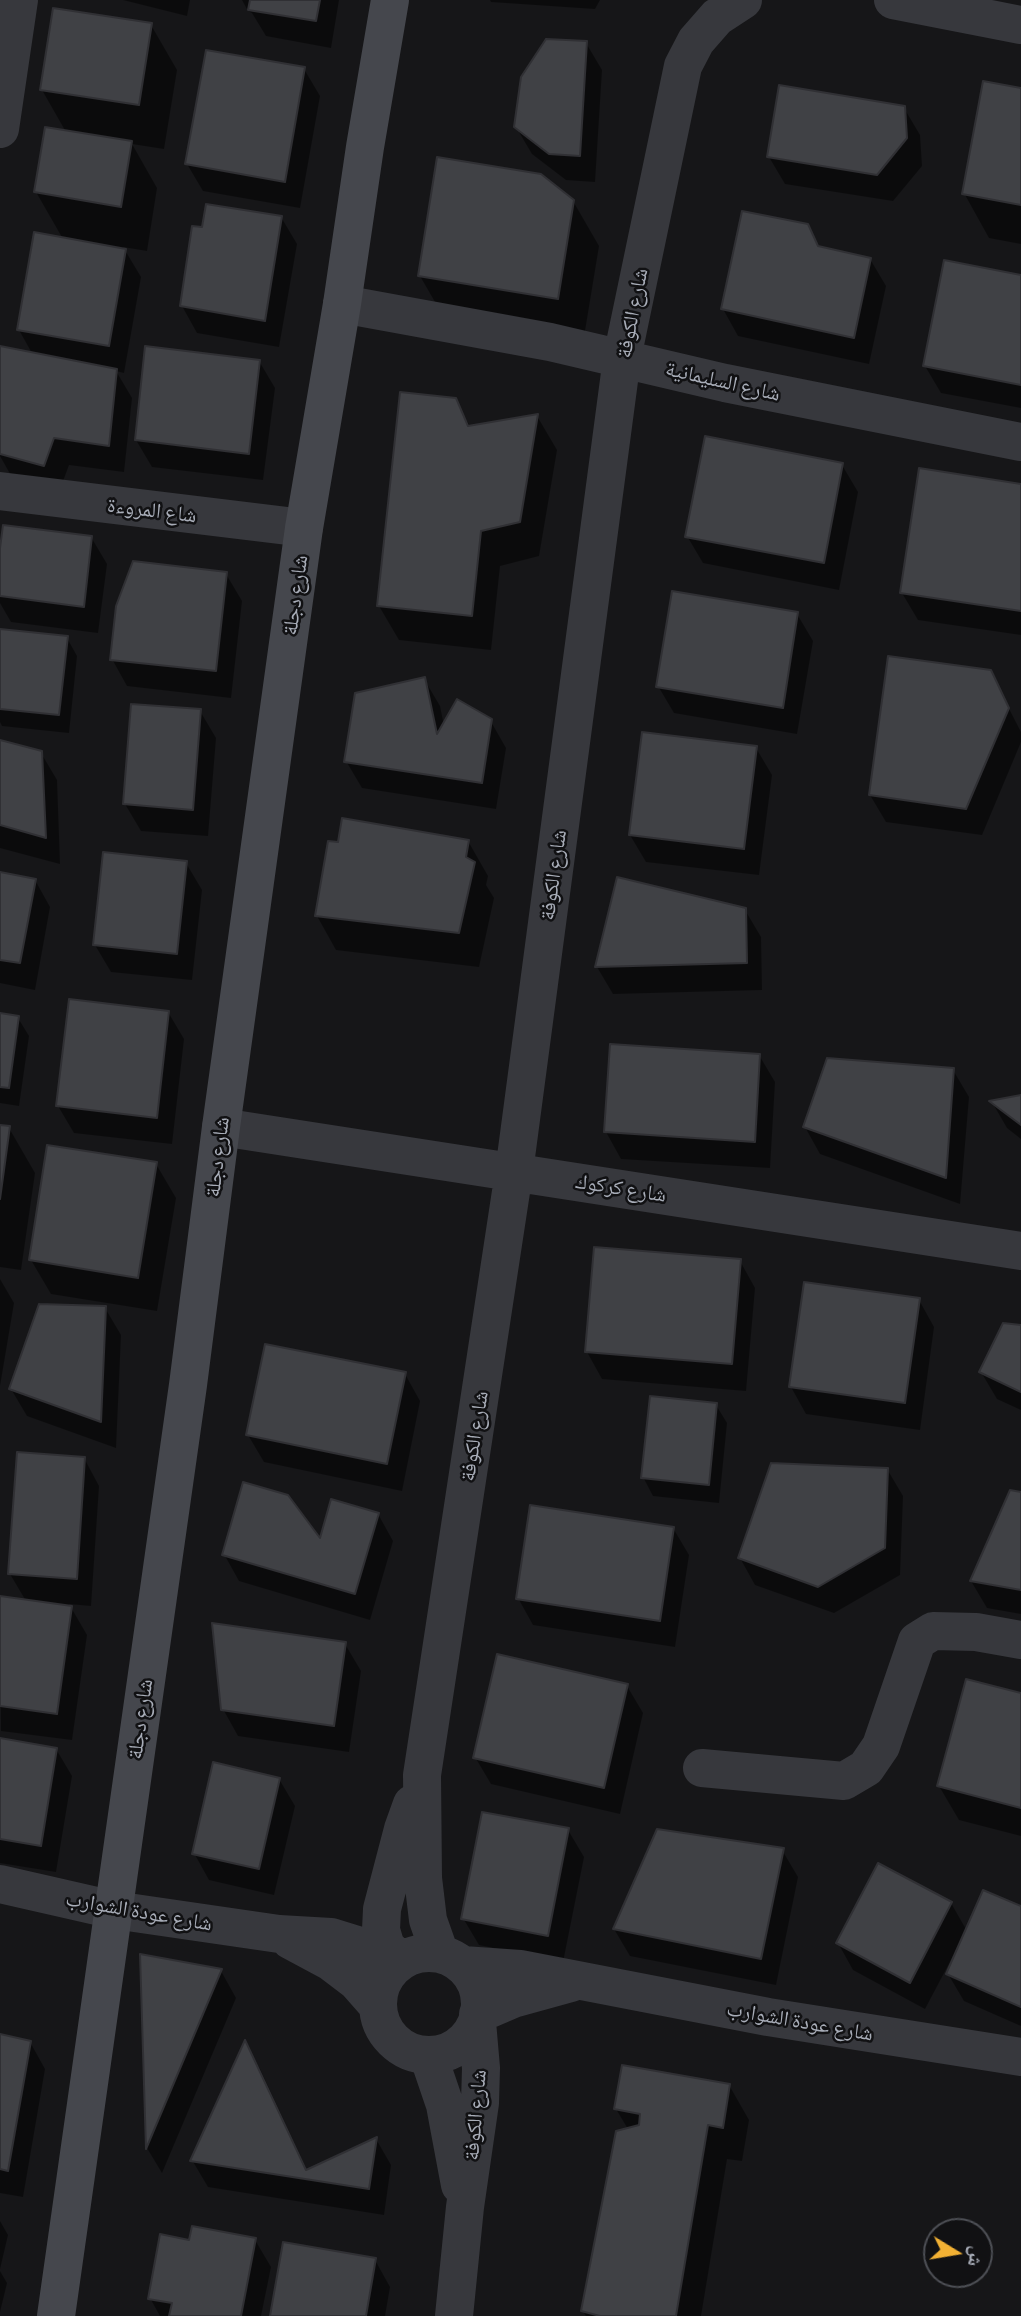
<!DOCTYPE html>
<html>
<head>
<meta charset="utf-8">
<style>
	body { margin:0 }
	#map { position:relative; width:1021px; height:2316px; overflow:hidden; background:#161618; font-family:Commissioner,"Noto Naskh Arabic",sans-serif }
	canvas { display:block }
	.north { position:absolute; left:923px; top:2218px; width:70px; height:70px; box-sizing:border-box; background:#111113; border:2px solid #4d4f55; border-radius:50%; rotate:101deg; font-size:19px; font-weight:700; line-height:28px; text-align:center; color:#a8adb8 }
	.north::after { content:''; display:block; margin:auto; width:24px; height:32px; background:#f2b134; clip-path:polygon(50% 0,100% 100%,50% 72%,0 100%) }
</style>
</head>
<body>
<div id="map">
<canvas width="1021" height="2316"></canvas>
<div class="north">ش</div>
</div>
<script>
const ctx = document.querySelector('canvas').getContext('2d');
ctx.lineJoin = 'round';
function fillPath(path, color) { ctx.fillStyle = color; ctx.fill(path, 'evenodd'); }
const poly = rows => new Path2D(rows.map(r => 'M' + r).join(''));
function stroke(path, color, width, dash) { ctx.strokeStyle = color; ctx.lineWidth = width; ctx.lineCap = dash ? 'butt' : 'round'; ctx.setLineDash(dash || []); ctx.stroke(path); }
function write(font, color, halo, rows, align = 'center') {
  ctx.font = font + ' Commissioner,"Noto Naskh Arabic",sans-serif'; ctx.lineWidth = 5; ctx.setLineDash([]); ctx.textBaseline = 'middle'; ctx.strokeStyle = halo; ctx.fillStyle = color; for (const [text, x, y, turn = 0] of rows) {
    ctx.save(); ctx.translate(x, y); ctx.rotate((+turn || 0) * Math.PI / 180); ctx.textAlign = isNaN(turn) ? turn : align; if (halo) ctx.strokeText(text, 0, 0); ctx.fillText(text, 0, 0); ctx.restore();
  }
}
const shadow = poly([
	[123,0,190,0,187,16],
	[242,0,339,0,331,48,266,36,252,13,248,11],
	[490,0,600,0,595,9,491,2],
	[151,25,177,70,164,149,132,144,157,188,147,251,123,247,141,277,124,373,116,371,132,398,124,472,69,465,59,492,13,479,0,456,0,348,33,355,19,330,63,239,36,192,66,132,42,90],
	[586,43,602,70,595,182,566,180,532,154,516,127],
	[304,69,320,96,300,208,203,191,187,164],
	[1021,90,1021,244,989,238,964,193],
	[904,108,920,135,922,166,893,201,785,184,769,157],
	[573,201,599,246,583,343,446,321,420,276],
	[281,217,297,244,279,347,197,333,182,306,203,229],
	[807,226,820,249,870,259,886,286,869,364,738,336,723,309],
	[1021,277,1021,408,941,393,925,366],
	[259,361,275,388,263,480,152,467,136,440],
	[455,400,471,428,537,416,557,450,539,556,500,566,491,650,399,640,379,606],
	[842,465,858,492,839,590,703,563,687,536],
	[1021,485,1021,635,918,620,902,593],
	[91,537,107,564,98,633,11,622,0,603,0,562],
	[226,574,242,601,231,698,127,686,112,659],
	[797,614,813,641,797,734,674,713,658,686],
	[0,630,67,638,77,656,69,733,2,726,0,722],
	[990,672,1021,732,1021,742,982,835,886,822,870,795],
	[424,679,440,706,444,726,490,720,506,748,496,809,362,788,346,761],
	[200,711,216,738,208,836,141,831,125,804],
	[0,742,41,753,57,780,60,864,0,848],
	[756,748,772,775,759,875,646,862,630,835],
	[468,841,488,876,486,885,494,898,479,967,336,950,317,916],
	[186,863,202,890,192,980,111,972,95,945],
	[0,874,35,880,50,907,35,990,0,983],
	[618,879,745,910,761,937,762,990,613,994,597,967],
	[168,1012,184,1039,172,1144,74,1133,58,1106],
	[0,1015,18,1018,29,1036,19,1106,0,1103],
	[759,1055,775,1082,770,1168,621,1159,606,1132],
	[953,1070,969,1097,960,1204,820,1154,805,1127],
	[1021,1097,1021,1139,1007,1128,992,1102],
	[0,1127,9,1128,35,1173,21,1270,0,1267],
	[156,1164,176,1198,157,1311,51,1294,31,1260],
	[740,1261,755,1288,746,1391,602,1379,587,1352],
	[0,1279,14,1303,0,1386],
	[919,1300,934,1327,920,1430,806,1414,791,1387],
	[105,1308,121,1335,116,1448,27,1416,11,1389],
	[1021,1327,1021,1410,997,1399,981,1372],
	[405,1374,420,1401,402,1491,264,1462,248,1435],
	[716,1405,727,1423,719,1503,653,1496,643,1477],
	[84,1458,99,1486,91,1606,69,1604,87,1635,72,1740,1,1731,0,1603,26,1601,10,1574],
	[887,1469,903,1496,900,1575,834,1613,755,1585,740,1558],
	[1011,1492,1021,1493,1021,1614,987,1608,971,1581],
	[378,1514,393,1541,370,1620,239,1581,224,1554,321,1542],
	[673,1528,689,1555,675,1647,533,1625,518,1598],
	[345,1644,361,1671,349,1752,238,1736,223,1709],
	[627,1686,643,1713,620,1814,491,1784,475,1757],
	[1021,1695,1021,1836,959,1820,939,1786],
	[0,1740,56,1749,72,1776,56,1872,0,1863],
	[279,1779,295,1806,274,1895,209,1880,194,1853],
	[568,1830,584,1857,563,1962,479,1945,463,1918],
	[782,1850,798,1877,776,1985,630,1956,614,1929],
	[951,1903,967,1931,1021,1908,1021,2026,964,2001,948,1974,955,1957,953,1956,925,2009,853,1970,838,1943],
	[142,1956,221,1971,236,1998,162,2173,147,2148],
	[0,2036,30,2042,45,2069,23,2197,0,2193],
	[245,2044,260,2069,308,2172,376,2139,391,2165,384,2215,208,2187,192,2160],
	[729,2085,749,2120,742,2161,727,2159,701,2316,586,2316,583,2311,628,2129,616,2109],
	[0,2221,8,2235,0,2269],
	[255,2240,271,2267,261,2316,160,2316,150,2298,190,2242],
	[375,2260,390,2287,385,2316,272,2316],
	[0,2271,7,2283,0,2312]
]);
const building = poly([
	[250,0,320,0,316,21,248,10,250,0],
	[53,8,152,23,139,105,40,90,53,8],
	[546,39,587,41,580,156,549,154,514,127,521,77,546,39],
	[206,50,305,67,285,182,185,164,206,50],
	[983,81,1021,88,1021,205,962,194,983,81],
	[779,85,905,106,907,138,877,175,767,157,779,85],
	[45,127,132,141,121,207,34,192,45,127],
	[437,157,541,174,574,200,558,299,418,276,437,157],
	[206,204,282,216,265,321,180,306,192,226,202,227,206,204],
	[742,211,808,224,818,246,871,258,854,338,721,309,742,211],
	[34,232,126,249,109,346,17,330,34,232],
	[944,260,1021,275,1021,385,923,366,944,260],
	[0,346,117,369,109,446,54,438,44,466,0,454,0,346],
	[145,346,260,360,249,454,135,440,145,346],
	[400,392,456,398,468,426,538,414,520,522,481,531,472,616,377,606,400,392],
	[705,436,843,463,824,563,685,537,705,436],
	[919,468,1021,484,1021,611,900,593,919,468],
	[3,525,92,536,84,607,0,596,0,548,3,525],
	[133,561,227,572,216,671,110,660,116,606,133,561],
	[672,591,798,612,783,708,656,687,672,591],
	[0,629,68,636,59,715,0,709,0,629],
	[888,656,991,670,1009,708,966,809,869,795,888,656],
	[425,677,437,734,457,699,492,719,482,783,344,762,355,693,425,677],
	[131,704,201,709,193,810,123,804,131,704],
	[642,732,757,746,744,849,629,835,642,732],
	[0,740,42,751,46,838,0,825,0,740],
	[342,818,469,840,466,857,475,862,459,933,315,916,328,841,338,842,342,818],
	[103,852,187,861,177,954,93,945,103,852],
	[0,872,36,879,20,963,0,960,0,872],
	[617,877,746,908,747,963,595,967,617,877],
	[69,999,169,1011,157,1118,56,1106,69,999],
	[0,1013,19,1016,9,1088,0,1087,0,1013],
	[610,1044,760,1054,755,1142,604,1132,610,1044],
	[827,1058,954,1068,946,1178,803,1127,827,1058],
	[1021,1095,1021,1125,989,1101,1021,1095],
	[0,1125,10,1126,0,1199,0,1125],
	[47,1145,157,1162,138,1278,29,1260,47,1145],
	[594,1247,741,1259,732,1364,585,1352,594,1247],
	[804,1282,920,1298,905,1403,789,1387,804,1282],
	[39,1304,106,1306,101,1422,9,1389,39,1304],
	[1003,1323,1021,1325,1021,1392,979,1372,1003,1323],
	[265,1344,406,1372,387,1464,246,1435,265,1344],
	[650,1396,717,1403,709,1485,641,1478,650,1396],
	[17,1452,85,1457,77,1579,8,1574,17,1452],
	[771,1463,888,1468,885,1548,818,1587,738,1558,771,1463],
	[243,1482,288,1495,320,1538,331,1499,379,1513,355,1594,222,1555,243,1482],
	[1010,1490,1021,1492,1021,1590,970,1581,1010,1490],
	[530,1505,674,1527,660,1621,516,1599,530,1505],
	[0,1596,72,1606,57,1714,0,1706,0,1596],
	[212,1623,346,1642,334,1726,221,1710,212,1623],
	[497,1654,628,1684,604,1788,473,1758,497,1654],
	[966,1679,1021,1693,1021,1808,937,1786,966,1679],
	[0,1738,57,1748,41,1846,0,1839,0,1738],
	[213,1762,280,1778,259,1869,192,1854,213,1762],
	[482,1812,569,1828,548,1936,461,1919,482,1812],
	[657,1829,784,1848,761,1959,613,1929,657,1829],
	[878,1863,952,1902,910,1983,836,1943,878,1863],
	[983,1890,1021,1906,1021,2007,946,1974,983,1890],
	[140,1954,222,1969,146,2149,140,1954],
	[0,2034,31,2041,8,2171,0,2169,0,2034],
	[245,2040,306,2170,377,2137,369,2189,190,2161,245,2040],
	[622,2065,730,2084,723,2128,708,2125,676,2316,600,2316,581,2311,616,2131,639,2125,640,2114,614,2109,622,2065],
	[192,2226,256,2238,241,2316,169,2316,172,2303,148,2299,160,2234,189,2240,192,2226],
	[283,2242,376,2258,366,2316,270,2316,283,2242]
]);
const street = poly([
	[893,0,1021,25],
	[0,129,19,0],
	[342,304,550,342,725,383,1021,442],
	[0,491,304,528],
	[221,1127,1021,1251],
	[702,1768,844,1781,866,1768,881,1746,917,1641,933,1631,976,1632,1021,1640],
	[0,1884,114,1910,279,1934,331,1937,373,1950,397,1964],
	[290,1940,331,1962,356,1981,378,2006],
	'378 2004a51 51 0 1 1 102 0a51 51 0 1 1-102 0Z',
	[440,1954,428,1920,423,1878,422,1775,514,1172,622,358,683,66,696,41,717,17,743,0],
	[401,1961,386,1947,381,1930,382,1909,403,1829,412,1804],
	[463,1965,520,1969,768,2017,1021,2057],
	[478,2014,513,1999,571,1983],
	[428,2055,445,2105,460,2185],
	[454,2316,465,2207,480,2103,481,2068,477,2022]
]);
const secondary = poly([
	[56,2316,188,1385,221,1127,304,528,342,304,365,147,390,0]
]);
const streetNames = [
	["شارع الكوفة",632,313,-79],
	["شارع السليمانية",723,381,13],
	["شاع المروءة",152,510,7],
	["شارع دجلة",295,595,-82],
	["شارع الكوفة",553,875,-82],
	["شارع دجلة",217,1157,-83],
	["شارع كركوك",621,1188,9],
	["شارع الكوفة",474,1436,-81],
	["شارع دجلة",140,1719,-82],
	["شارع عودة الشوارب",139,1911,10],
	["شارع عودة الشوارب",800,2021,10],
	["شارع الكوفة",475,2115,-85]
];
fillPath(shadow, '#0007');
fillPath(building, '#404145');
stroke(building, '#303034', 2);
stroke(street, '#37383d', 38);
stroke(secondary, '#45474d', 38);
write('21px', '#a8adb8', '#111113', streetNames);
</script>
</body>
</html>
